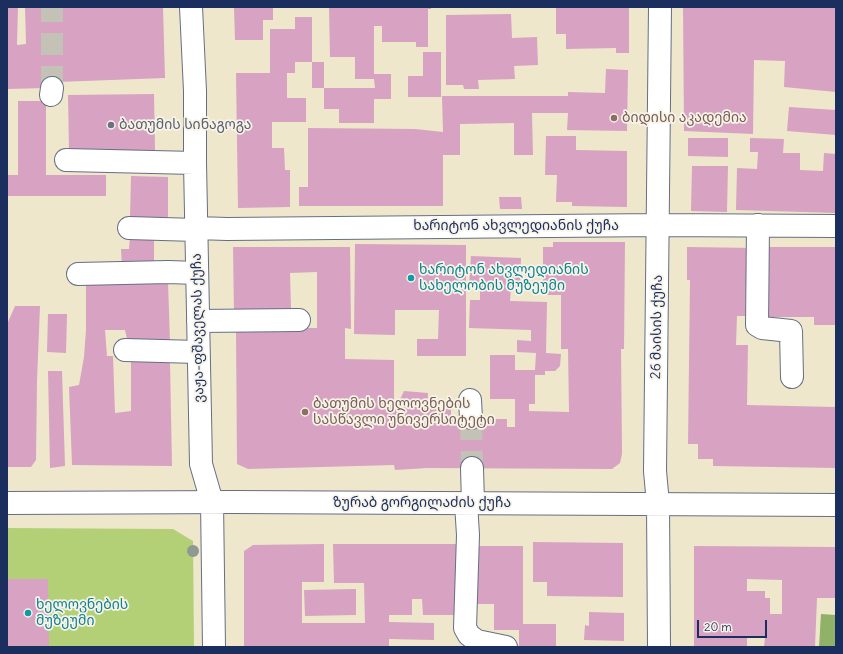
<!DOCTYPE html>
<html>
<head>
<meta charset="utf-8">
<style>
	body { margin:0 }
	#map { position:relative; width:843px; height:654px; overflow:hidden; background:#eee7cc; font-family:Delius,sans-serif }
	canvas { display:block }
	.frame { position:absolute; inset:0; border:8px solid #1b2f5e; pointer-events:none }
	.scale { position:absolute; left:697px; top:620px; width:70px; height:18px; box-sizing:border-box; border:2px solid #1b2f5e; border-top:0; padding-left:5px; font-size:12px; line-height:14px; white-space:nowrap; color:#1b2f5e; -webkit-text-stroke:3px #f7f3e8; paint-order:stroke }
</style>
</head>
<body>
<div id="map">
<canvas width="843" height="654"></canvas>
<div class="frame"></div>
<div class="scale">20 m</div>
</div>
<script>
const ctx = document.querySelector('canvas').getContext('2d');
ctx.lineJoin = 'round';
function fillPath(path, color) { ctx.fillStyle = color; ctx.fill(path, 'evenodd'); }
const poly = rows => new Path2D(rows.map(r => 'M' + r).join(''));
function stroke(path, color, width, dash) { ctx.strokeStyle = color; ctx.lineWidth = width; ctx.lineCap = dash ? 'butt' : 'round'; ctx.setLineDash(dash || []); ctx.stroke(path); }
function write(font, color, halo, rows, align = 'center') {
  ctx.font = font + ' Delius,"Noto Sans Georgian",sans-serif'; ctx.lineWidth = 3.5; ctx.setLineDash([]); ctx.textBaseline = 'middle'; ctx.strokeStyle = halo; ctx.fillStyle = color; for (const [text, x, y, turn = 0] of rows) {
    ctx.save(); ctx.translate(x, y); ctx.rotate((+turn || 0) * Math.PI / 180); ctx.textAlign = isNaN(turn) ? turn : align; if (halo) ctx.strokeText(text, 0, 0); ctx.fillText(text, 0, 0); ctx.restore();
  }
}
const green = poly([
	[7,528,173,529,193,541,194,647,7,647]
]);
const forest = poly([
	[821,614,836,615,836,647,819,647]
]);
const building = poly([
	[7,7,18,7,17,45,26,44,25,7,163,7,165,78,57,82,46,88,7,89],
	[234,7,273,7,273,20,263,20,263,40,235,40],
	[329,7,431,7,431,9,428,9,428,47,416,47,416,42,382,42,382,26,374,26,374,74,391,74,391,99,374,99,374,123,339,123,339,109,324,109,324,88,375,88,374,79,355,79,355,57,330,57],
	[556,7,629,7,629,53,616,53,616,48,566,49,566,34,556,34],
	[683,7,836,7,836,92,784,87,785,61,754,60,753,134,684,131],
	[511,14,512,38,537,37,538,65,514,66,515,79,478,80,479,89,464,89,463,85,446,85,446,15],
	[295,17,312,17,312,62,295,62,295,73,287,73,287,98,306,98,306,122,272,122,272,148,284,148,285,170,290,170,290,207,238,208,236,73,270,73,270,29,295,29],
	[423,52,441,52,441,97,408,97,408,76,423,76],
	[312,62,324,62,324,88,312,88],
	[606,69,628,70,627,131,567,130,568,113,532,113,533,155,514,155,514,123,460,124,460,155,443,155,443,206,299,206,299,187,308,187,308,128,415,129,443,132,442,96,568,96,568,92,605,93],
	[154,94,155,150,69,151,68,95],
	[18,101,46,101,46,175,106,175,106,196,7,196,7,175,18,175],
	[789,107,836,110,836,135,787,131],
	[546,136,576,136,576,150,627,151,627,207,572,206,572,202,556,202,557,175,545,175],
	[688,138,728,138,728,157,688,156],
	[750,138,784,139,783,153,800,153,800,170,823,171,824,153,836,154,836,213,736,210,737,168,757,169,758,152,750,152],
	[692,166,728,166,727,212,691,211],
	[131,176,168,177,168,217,130,217],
	[499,197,521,197,522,209,500,209],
	[130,236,154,236,154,268,122,267,121,249,129,249],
	[553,242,625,242,624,349,621,349,622,454,620,463,612,469,427,468,395,470,394,465,248,469,237,464,236,327,317,328,317,272,290,273,291,309,270,309,269,315,234,314,233,247,350,247,351,329,345,328,345,359,394,360,394,412,404,391,428,393,427,409,451,409,451,419,507,419,507,427,515,427,515,399,490,399,490,355,515,355,515,370,535,370,536,353,517,352,517,340,531,341,531,330,469,328,470,300,480,300,480,286,469,286,471,256,521,258,520,287,511,287,510,301,547,302,546,353,561,354,560,366,555,371,545,371,545,375,535,375,535,404,529,404,529,411,569,412,568,349,561,349,561,295,543,295,543,247,553,247],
	[355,244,466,245,466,356,417,356,417,339,438,339,439,310,395,310,395,335,354,334],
	[687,247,755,248,754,281,746,281,745,316,737,316,736,345,748,345,747,405,836,407,836,468,713,466,713,459,698,459,698,444,688,444,690,280,687,280],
	[761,247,836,247,836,325,814,325,814,317,762,317],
	[168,282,170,342,128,343,125,330,105,330,107,356,113,356,115,413,131,411,131,362,170,362,172,466,72,465,69,387,79,385,84,357,86,330,86,284],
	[15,306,40,306,37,381,36,460,31,467,7,467,7,322,8,322],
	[48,314,67,314,66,353,47,352],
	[48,371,62,371,65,466,50,468],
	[533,542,623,543,623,597,547,596,547,582,533,582],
	[324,544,324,582,302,582,302,623,365,623,364,583,334,583,333,544,458,544,458,615,423,615,422,599,412,599,412,615,389,615,389,622,434,623,434,640,389,639,389,647,244,647,244,551,253,545],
	[472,546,523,546,523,624,556,624,556,647,519,647,519,630,494,630,494,604,472,604],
	[694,546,836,547,836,598,817,598,815,647,764,647,765,638,747,637,747,647,694,647],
	[747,579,782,580,782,614,770,614,770,598,765,598,765,591,747,591],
	[7,579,48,579,49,647,7,647],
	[356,589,356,615,305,616,304,590],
	[589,612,624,613,624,641,584,640,585,625,589,626]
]);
const minorTunnel = poly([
	[52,88,52,7],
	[471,418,472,468]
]);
const minor = poly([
	[191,7,195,91,195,163,201,464,212,502,214,647],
	[51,95,52,88],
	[66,160,195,163],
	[758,225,757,325,762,328,791,331,792,377],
	[129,228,196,230],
	[196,228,227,229,658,225,836,226],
	[78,274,168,272,197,273],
	[198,321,299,320],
	[125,350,198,352],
	[470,400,471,418],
	[472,468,473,503],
	[7,503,234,502,836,505],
	[466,503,468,535,465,628,469,635,477,641,506,647],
	[659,647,658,504,655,471,660,7]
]);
const trees = [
	[193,551]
];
const markers = [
	[614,118,4,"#8d6e63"],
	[111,125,4,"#6b7280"],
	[411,278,4,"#0f9aa8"],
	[305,412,4,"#8d6e63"],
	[28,613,4,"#0f9aa8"]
];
const educationNames = [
	["ბიდისი აკადემია",622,118],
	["ბათუმის ხელოვნების",313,404],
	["სასწავლი უნივერსიტეტი",313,420]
];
const worshipNames = [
	["ბათუმის სინაგოგა",119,125]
];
const streetNames = [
	["ხარიტონ ახვლედიანის ქუჩა",516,226],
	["26 მაისის ქუჩა",657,327,-89],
	["ვაჟა-ფშაველას ქუჩა",198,328,-91],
	["ზურაბ გორგილაძის ქუჩა",422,503]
];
const cultureNames = [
	["ხარიტონ ახვლედიანის",419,270],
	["სახელობის მუზეუმი",419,286],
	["ხელოვნების",36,605],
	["მუზეუმი",36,621]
];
fillPath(green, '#b4d077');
fillPath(forest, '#8fb268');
fillPath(building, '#d8a2c3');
stroke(minorTunnel, '#c4c2b6', 22, [22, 11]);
stroke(minor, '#656f84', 24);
stroke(minor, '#fff', 22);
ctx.fillStyle = '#8f9893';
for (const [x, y] of trees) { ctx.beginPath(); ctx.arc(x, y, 6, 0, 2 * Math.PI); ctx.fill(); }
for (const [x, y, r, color] of markers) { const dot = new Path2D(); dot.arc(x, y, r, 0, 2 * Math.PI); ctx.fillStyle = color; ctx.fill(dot); stroke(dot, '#f7f3e8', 1.5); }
write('14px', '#785e54', '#f7f3e8', educationNames, 'left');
write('14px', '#5b616d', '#f7f3e8', worshipNames, 'left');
write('14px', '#1b2f5e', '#f7f3e8', streetNames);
write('14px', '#0d838f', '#f7f3e8', cultureNames, 'left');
</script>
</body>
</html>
